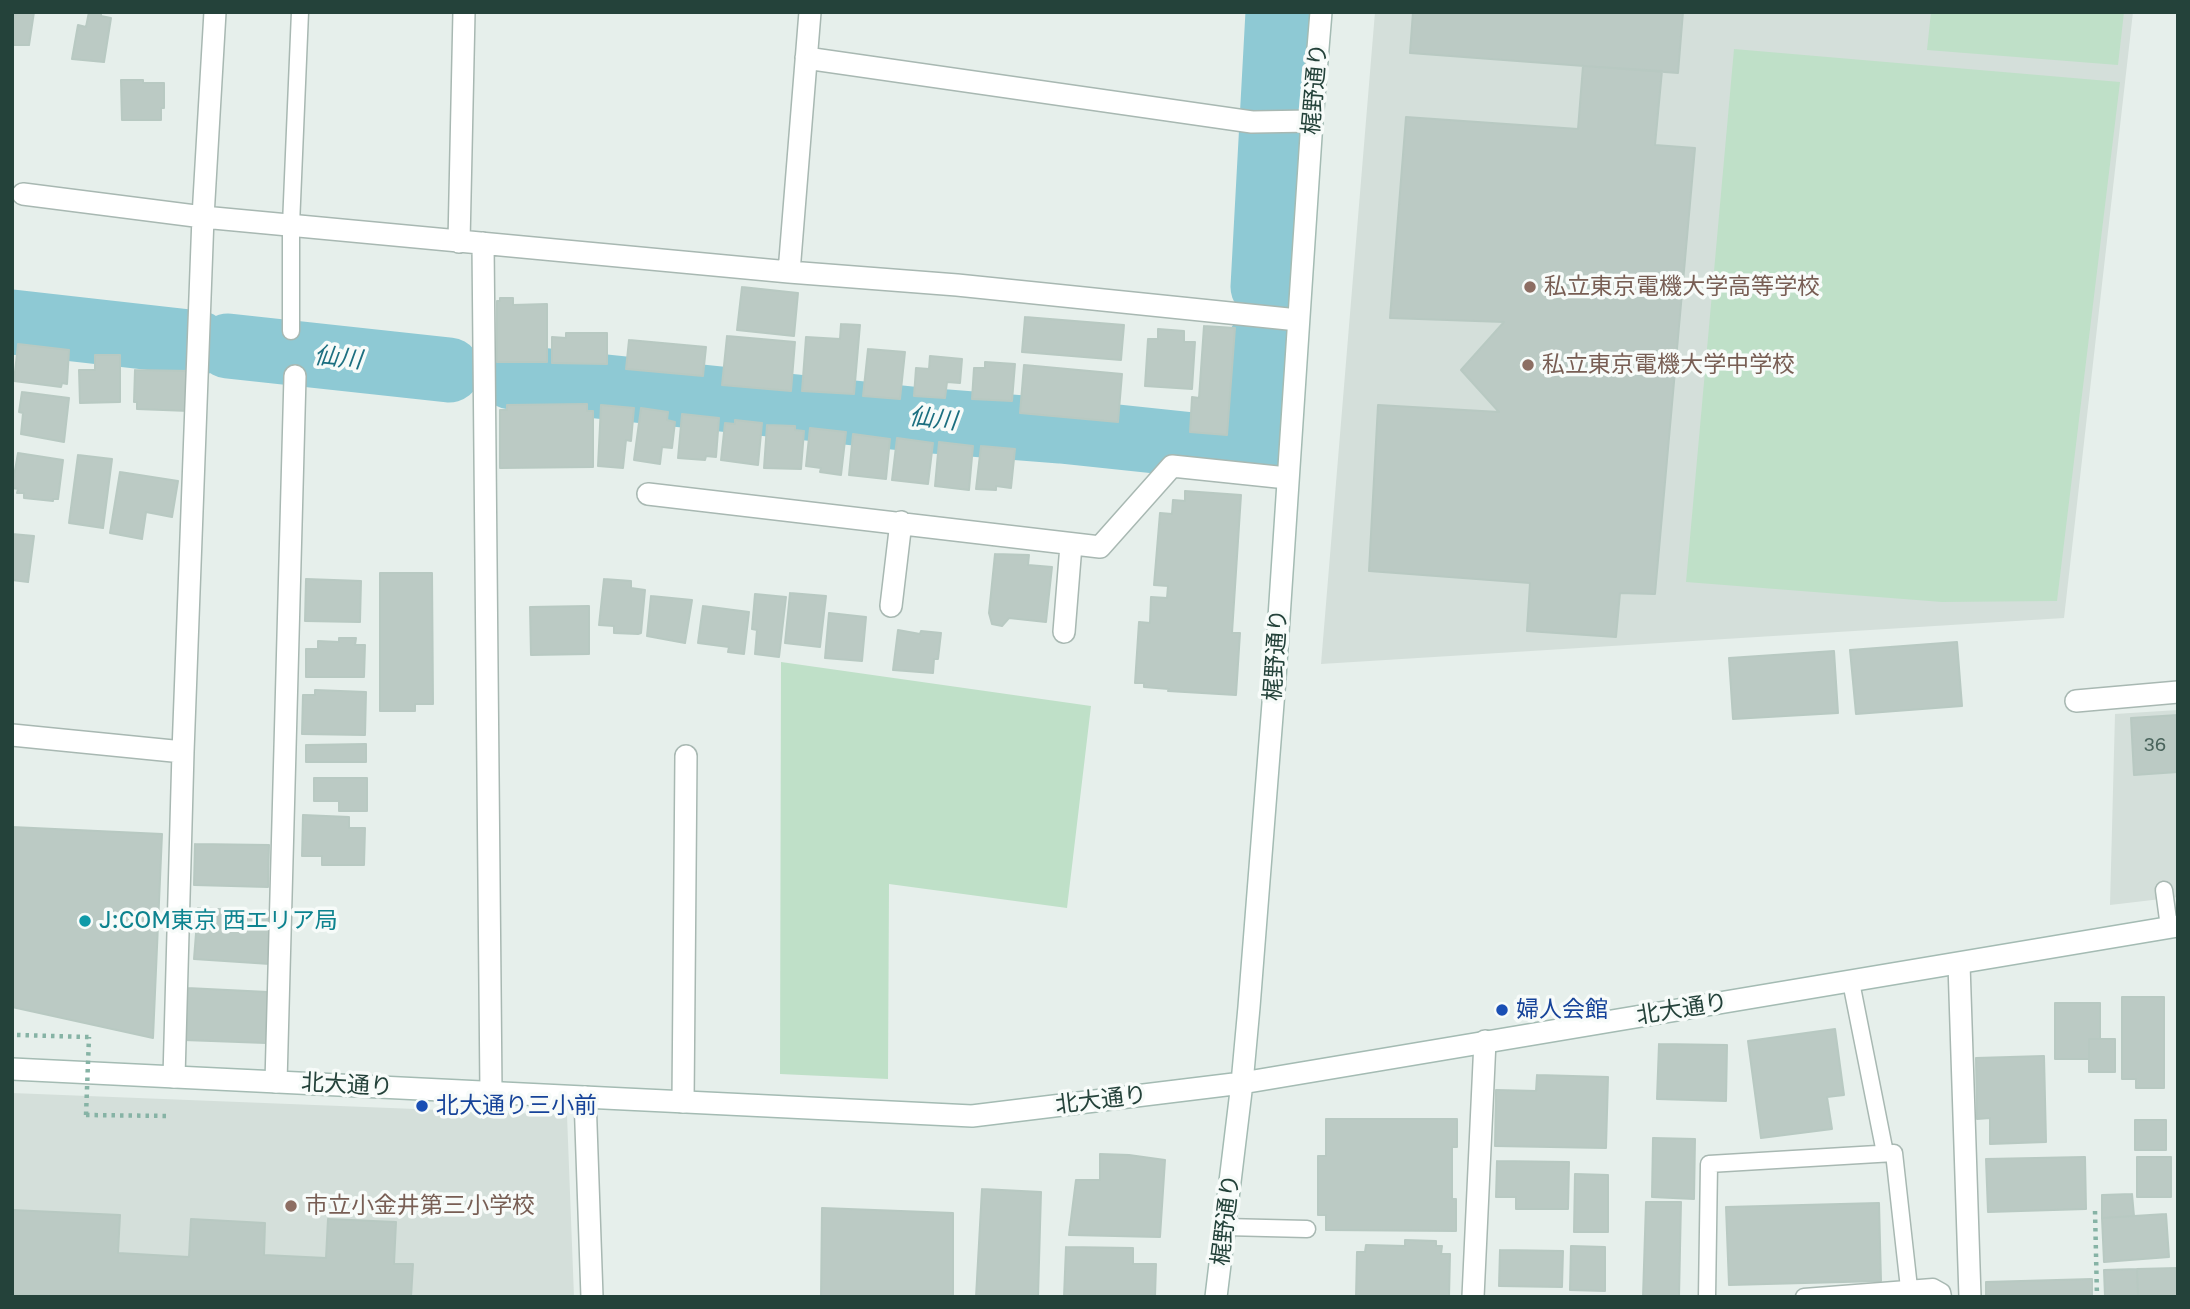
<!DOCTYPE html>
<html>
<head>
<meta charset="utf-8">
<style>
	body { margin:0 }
	#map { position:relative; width:2190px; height:1309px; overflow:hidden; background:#e6efeb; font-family:"Golos Text",sans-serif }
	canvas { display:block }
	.frame { position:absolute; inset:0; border:14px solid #24423a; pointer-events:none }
</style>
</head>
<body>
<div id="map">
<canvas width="2190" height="1309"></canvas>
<div class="frame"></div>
</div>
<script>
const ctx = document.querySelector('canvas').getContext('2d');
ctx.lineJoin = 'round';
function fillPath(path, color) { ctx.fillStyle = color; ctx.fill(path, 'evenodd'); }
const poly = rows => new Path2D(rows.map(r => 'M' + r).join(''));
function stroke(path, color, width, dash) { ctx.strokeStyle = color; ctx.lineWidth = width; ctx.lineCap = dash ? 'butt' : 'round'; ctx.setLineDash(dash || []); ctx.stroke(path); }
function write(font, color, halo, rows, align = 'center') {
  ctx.font = font + ' "Golos Text","Noto Sans JP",sans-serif'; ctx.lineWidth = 7; ctx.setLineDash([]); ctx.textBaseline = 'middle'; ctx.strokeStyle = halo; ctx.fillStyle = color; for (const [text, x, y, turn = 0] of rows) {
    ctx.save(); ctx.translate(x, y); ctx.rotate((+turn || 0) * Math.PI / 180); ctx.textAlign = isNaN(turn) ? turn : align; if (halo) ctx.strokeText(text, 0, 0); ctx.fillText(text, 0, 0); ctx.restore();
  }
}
const built = poly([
	[1375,12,2133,12,2064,618,1321,664],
	[2178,710,2178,897,2110,905,2115,714],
	[12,1093,567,1115,574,1297,12,1297]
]);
const green = poly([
	[1931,12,2124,12,2118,65,1927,50],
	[1734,49,2120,82,2057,601,1942,602,1686,582],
	[781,662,1091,706,1067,908,889,884,888,1079,780,1074]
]);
const river = poly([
	[1263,287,1278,12],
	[12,322,198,343],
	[228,346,449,370],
	[511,377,921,420,1061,431,1250,451,1258,346]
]);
const building = poly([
	[12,12,34,12,29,45,12,45,12,12],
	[89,12,101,12,101,16,111,18,104,62,72,59,78,25,86,27,89,12],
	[1413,12,1683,12,1678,73,1410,53,1413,12],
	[1583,66,1662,71,1655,145,1695,148,1655,594,1620,593,1616,637,1527,631,1530,583,1369,571,1378,405,1499,412,1461,370,1504,322,1390,318,1406,117,1578,129,1583,66],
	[121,80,143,80,143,83,164,83,164,108,161,108,161,120,122,120,121,80],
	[742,287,798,293,794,336,737,330,742,287],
	[500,298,513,298,513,305,547,304,547,362,497,362,497,301,500,301,500,298],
	[1025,317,1124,325,1121,360,1022,352,1025,317],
	[841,324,860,325,854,394,802,391,806,337,840,339,841,324],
	[1204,326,1235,328,1227,435,1190,432,1192,397,1199,398,1204,326],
	[1158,329,1184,331,1184,342,1195,342,1192,389,1145,386,1148,339,1158,339,1158,329],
	[566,333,607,333,607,364,552,363,552,337,566,338,566,333],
	[727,336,795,342,791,391,722,385,727,336],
	[629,340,706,347,703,376,626,369,629,340],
	[18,344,69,350,67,384,62,383,61,387,14,381,18,344],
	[868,349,905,352,900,399,863,396,868,349],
	[95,355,120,355,120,402,80,403,79,370,95,370,95,355],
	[930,356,962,359,960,383,947,382,945,398,914,396,916,368,929,369,930,356],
	[985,362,1015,364,1012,401,972,399,974,368,985,368,985,362],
	[1024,365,1122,374,1118,422,1020,413,1024,365],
	[135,370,191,371,189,411,137,409,137,402,134,402,135,370],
	[22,392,69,398,64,442,21,434,23,413,19,412,22,392],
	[587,404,587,411,593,411,593,467,500,468,500,410,507,410,507,405,587,404],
	[601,405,634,408,631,441,626,440,623,468,598,466,601,405],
	[641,408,668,412,667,420,675,422,672,448,662,447,660,464,634,460,641,408],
	[682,414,719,418,716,457,706,456,705,460,678,458,682,414],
	[735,420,762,423,758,465,721,460,725,423,735,424,735,420],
	[767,425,795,426,795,430,804,431,801,469,764,468,767,425],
	[810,428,846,432,841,475,820,472,821,468,806,466,810,428],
	[853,434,890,439,886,479,849,475,853,434],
	[897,438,933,443,928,484,892,480,897,438],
	[939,442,973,446,969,490,935,486,939,442],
	[981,446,1015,449,1011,488,996,486,996,490,976,489,981,446],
	[18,453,63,460,58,499,53,499,53,501,24,498,24,493,17,493,18,489,12,488,18,453],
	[78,455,112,459,103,528,69,523,78,455],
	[120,472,178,481,172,517,146,512,142,539,110,533,120,472],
	[1185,491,1241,495,1232,633,1240,633,1236,695,1168,691,1169,689,1144,687,1144,683,1135,683,1139,622,1150,623,1151,597,1167,598,1168,586,1154,585,1160,513,1172,514,1173,500,1185,501,1185,491],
	[12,534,34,536,28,582,12,580,12,534],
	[995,554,1029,555,1028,565,1052,567,1046,622,1009,618,1002,626,992,624,989,613,995,554],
	[380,573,432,573,433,704,415,704,415,711,380,711,380,573],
	[306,579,361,581,360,622,305,621,306,579],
	[604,579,631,581,631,588,645,590,641,633,638,634,614,633,614,626,599,625,604,579],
	[790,593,826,596,820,647,785,643,790,593],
	[755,594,786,597,779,657,755,654,757,630,752,629,755,594],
	[651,596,692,600,685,643,647,636,651,596],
	[589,606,589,654,531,655,530,607,589,606],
	[703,606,749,612,744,654,728,652,729,647,698,643,703,606],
	[829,613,866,617,862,661,825,658,829,613],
	[898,630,920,634,921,631,941,633,938,659,934,659,933,673,893,670,898,630],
	[339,638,356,638,355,645,365,645,364,677,306,677,306,649,318,649,318,641,339,642,339,638],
	[1957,642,1962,706,1856,714,1850,650,1957,642],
	[1834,651,1838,713,1733,719,1729,658,1834,651],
	[315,690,366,692,365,735,302,734,303,695,315,695,315,690],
	[2178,715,2178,772,2134,775,2131,718,2178,715],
	[366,744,366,762,306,762,306,745,366,744],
	[314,778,367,778,367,811,339,811,339,801,314,801,314,778],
	[303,815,349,817,349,828,365,828,364,865,322,865,322,856,302,856,303,815],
	[12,827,162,834,153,1038,12,1007,12,827],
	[195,844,269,845,268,887,194,885,195,844],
	[198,908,274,912,270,964,194,959,198,908],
	[187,988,268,992,266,1043,184,1040,187,988],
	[2122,997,2164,997,2164,1088,2136,1088,2136,1079,2122,1079,2122,997],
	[2055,1003,2100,1003,2100,1039,2089,1039,2089,1059,2055,1059,2055,1003],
	[1835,1029,1844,1095,1827,1097,1832,1129,1761,1138,1748,1041,1835,1029],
	[2089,1039,2115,1039,2115,1072,2089,1072,2089,1039],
	[1659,1044,1727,1045,1726,1101,1657,1099,1659,1044],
	[2044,1056,2046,1142,1990,1144,1990,1118,1977,1119,1976,1058,2044,1056],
	[1537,1075,1608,1077,1606,1148,1495,1146,1496,1090,1536,1091,1537,1075],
	[1326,1119,1457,1119,1457,1147,1452,1147,1452,1199,1456,1199,1456,1231,1326,1230,1326,1215,1318,1215,1318,1156,1326,1156,1326,1119],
	[2135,1120,2166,1120,2166,1150,2135,1150,2135,1120],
	[1653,1138,1695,1139,1694,1199,1652,1197,1653,1138],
	[1100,1154,1129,1155,1165,1160,1160,1237,1069,1235,1076,1180,1100,1180,1100,1154],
	[2085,1157,2086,1209,1988,1212,1986,1159,2085,1157],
	[2137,1157,2171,1157,2171,1197,2137,1197,2137,1157],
	[1497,1161,1569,1162,1568,1209,1516,1209,1516,1197,1496,1197,1497,1161],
	[1575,1174,1608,1175,1608,1232,1574,1232,1575,1174],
	[982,1189,1041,1192,1038,1297,976,1297,982,1189],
	[2132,1194,2134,1216,2102,1218,2102,1195,2132,1194],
	[1646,1202,1681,1202,1679,1297,1643,1297,1646,1202],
	[1879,1203,1881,1281,1729,1285,1726,1207,1879,1203],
	[822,1208,953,1213,953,1297,821,1297,822,1208],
	[12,1210,120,1215,118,1253,189,1257,191,1219,265,1223,264,1255,326,1258,328,1219,396,1222,394,1264,413,1264,411,1297,70,1297,12,1294,12,1210],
	[2166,1214,2169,1257,2104,1262,2102,1218,2166,1214],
	[1405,1240,1436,1241,1436,1246,1442,1246,1441,1254,1450,1254,1449,1297,1356,1297,1357,1252,1365,1252,1366,1245,1405,1246,1405,1240],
	[1571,1246,1605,1247,1605,1291,1570,1290,1571,1246],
	[1066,1247,1133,1248,1133,1264,1156,1264,1155,1297,1064,1297,1066,1247],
	[1500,1250,1563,1251,1562,1287,1499,1286,1500,1250],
	[2178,1268,2178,1297,2138,1297,2137,1269,2178,1268],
	[2137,1269,2138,1297,2105,1297,2104,1270,2137,1269],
	[2092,1279,2092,1297,1986,1297,1986,1282,2092,1279]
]);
const path = poly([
	[17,1035,89,1037],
	[86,1115,170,1116],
	[2095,1211,2097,1297]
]);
const lane = poly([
	[291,331,291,225,300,12],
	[2164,890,2169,927],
	[1851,982,1885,1153],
	[1225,1227,1307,1229],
	[1707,1297,1709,1164,1894,1153,1909,1288],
	[1804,1297,1933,1287,1942,1292,1943,1297]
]);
const street = poly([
	[806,58,1252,122,1312,121],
	[23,194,203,217,789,272,957,285,1298,320],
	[459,242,464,12],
	[483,243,491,1092],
	[789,272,810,12],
	[648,494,1100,547,1172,466,1287,478],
	[891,606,901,522],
	[1064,632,1071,545],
	[2076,701,2178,692],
	[12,735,183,752],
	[1959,964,1970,1297],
	[174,1077,183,752,203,217,215,12],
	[276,1082,295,376],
	[585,1097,592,1297],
	[683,1102,686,756],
	[1473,1297,1485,1041]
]);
const secondary = poly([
	[12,1069,972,1116,1242,1083,2178,926],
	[1216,1297,1242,1083,1249,1007,1275,678,1312,121,1321,12]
]);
const pathBridge = poly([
	[86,1115,89,1037]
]);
const markers = [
	[1530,287,7,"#8d6e63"],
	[1528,365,7,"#8d6e63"],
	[85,921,7,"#0f9aa8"],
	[1502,1010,7,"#1a4fb4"],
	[422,1106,7,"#1a4fb4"],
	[291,1206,7,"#8d6e63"]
];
const numberNames = [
	["36",2155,745]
];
const streetNames = [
	["梶野通り",1315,89,-85],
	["梶野通り",1276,655,-86],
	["北大通り",1682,1009,-9],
	["北大通り",347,1085,3],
	["北大通り",1101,1100,-7],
	["梶野通り",1226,1220,-83]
];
const educationNames = [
	["私立東京電機大学高等学校",1544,287],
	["私立東京電機大学中学校",1542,365],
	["市立小金井第三小学校",305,1206]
];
const cultureNames = [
	["J:COM東京 西エリア局",99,921]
];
const transitNames = [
	["婦人会館",1516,1010],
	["北大通り三小前",436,1106]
];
const waterNames = [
	["仙川",338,358,6],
	["仙川",933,419,6]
];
fillPath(built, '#d4dfda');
fillPath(green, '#bfe0c8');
stroke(river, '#8ec9d4', 65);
fillPath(building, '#bbcac4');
stroke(building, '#b8c9c2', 2);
stroke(lane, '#a8b8b2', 19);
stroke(street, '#a8b8b2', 24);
stroke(secondary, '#a4bbb3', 24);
stroke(path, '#86b3a5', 4.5, [3.5, 5]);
stroke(lane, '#fff', 16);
stroke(street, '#fff', 21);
stroke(secondary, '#fff', 21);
stroke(pathBridge, '#86b3a5', 4.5, [3.5, 5]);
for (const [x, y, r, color] of markers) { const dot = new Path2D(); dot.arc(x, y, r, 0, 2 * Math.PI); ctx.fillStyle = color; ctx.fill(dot); stroke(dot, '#f7fbf9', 2.5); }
write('19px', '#4a645c', null, numberNames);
write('23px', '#24423a', '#f7fbf9', streetNames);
write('23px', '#785e54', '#f7fbf9', educationNames, 'left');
write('23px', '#0d838f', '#f7fbf9', cultureNames, 'left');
write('23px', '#164399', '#f7fbf9', transitNames, 'left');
write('italic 24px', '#1c6f80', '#f7fbf9', waterNames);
</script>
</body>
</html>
